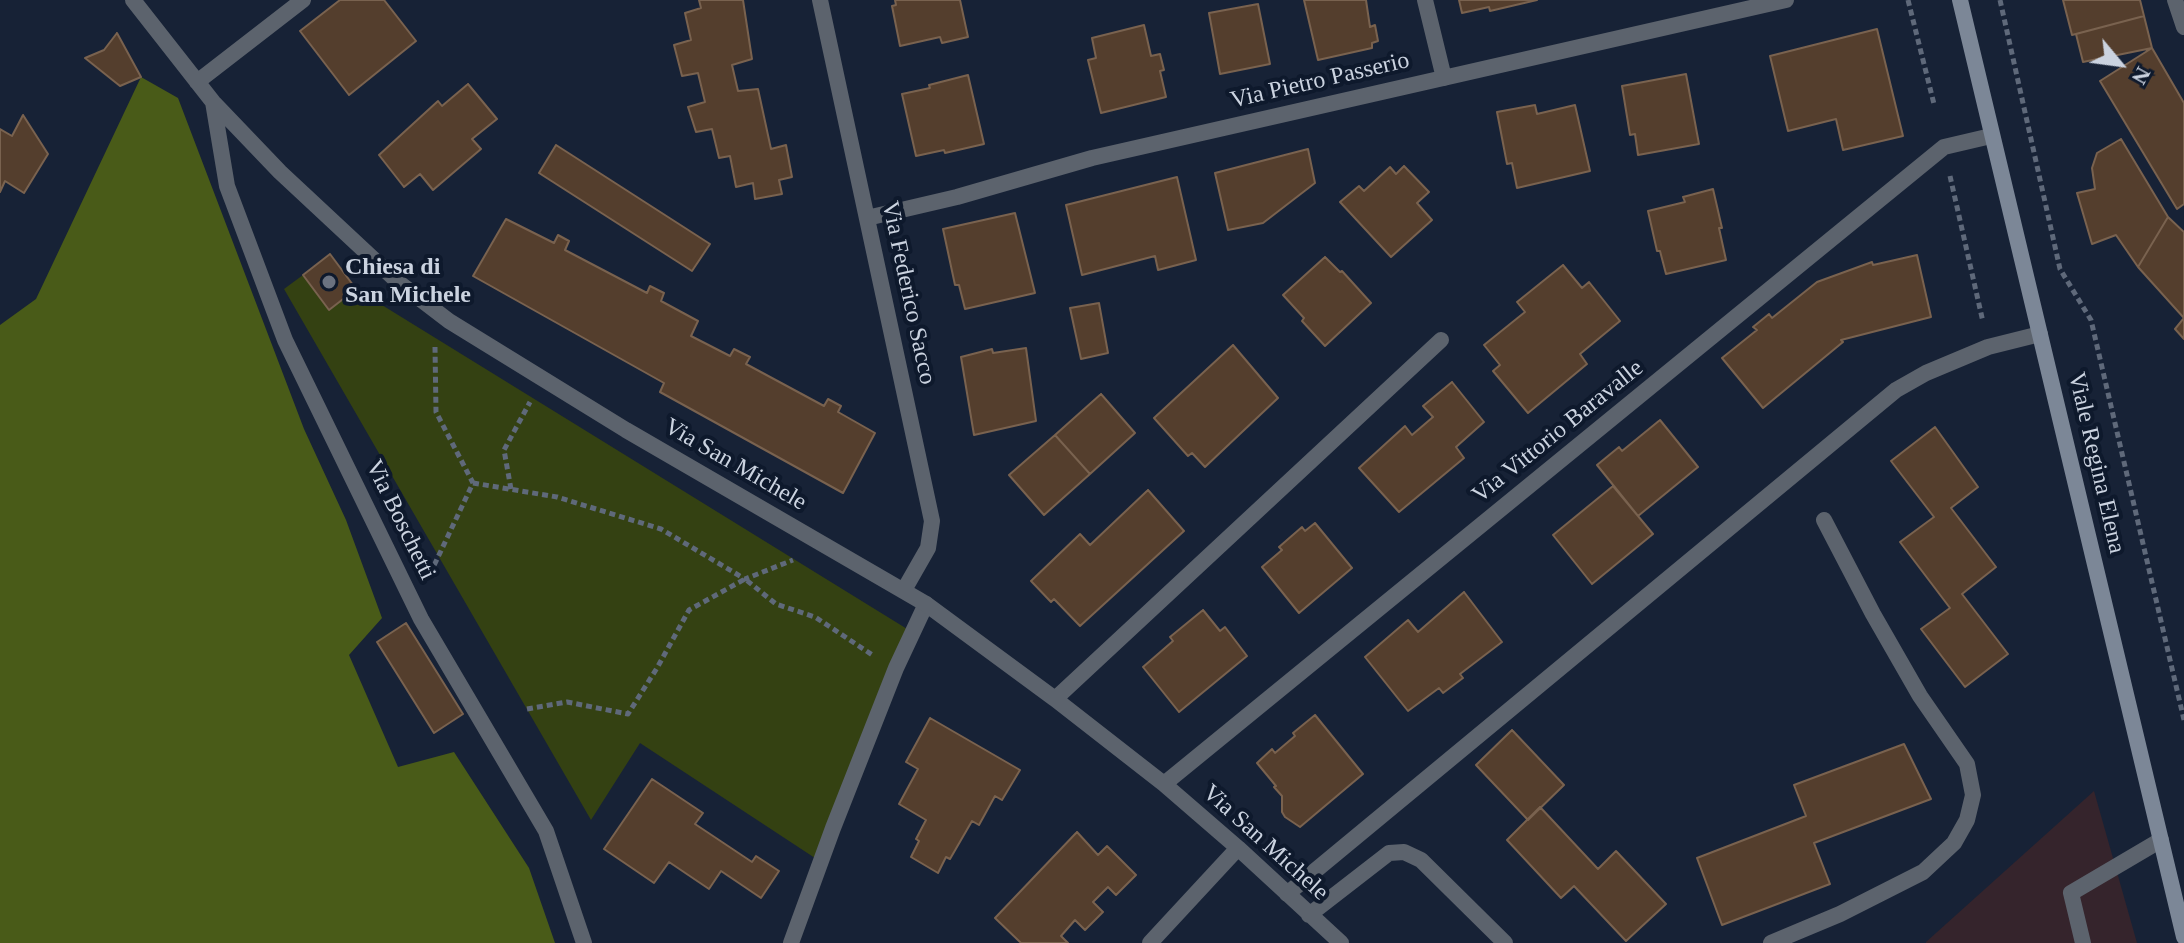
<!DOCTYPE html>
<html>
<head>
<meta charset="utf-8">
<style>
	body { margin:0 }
	#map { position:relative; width:2184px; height:943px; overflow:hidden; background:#172236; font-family:Georgia,serif }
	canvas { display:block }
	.north { position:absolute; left:2080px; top:24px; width:80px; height:80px; -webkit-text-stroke:6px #0e192c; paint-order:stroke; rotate:119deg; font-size:22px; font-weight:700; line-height:32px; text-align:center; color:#cbd3e0 }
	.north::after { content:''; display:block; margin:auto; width:28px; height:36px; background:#cbd3e0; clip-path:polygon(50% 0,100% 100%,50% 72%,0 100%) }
</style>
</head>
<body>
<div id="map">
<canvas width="2184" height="943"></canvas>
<div class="north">N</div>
</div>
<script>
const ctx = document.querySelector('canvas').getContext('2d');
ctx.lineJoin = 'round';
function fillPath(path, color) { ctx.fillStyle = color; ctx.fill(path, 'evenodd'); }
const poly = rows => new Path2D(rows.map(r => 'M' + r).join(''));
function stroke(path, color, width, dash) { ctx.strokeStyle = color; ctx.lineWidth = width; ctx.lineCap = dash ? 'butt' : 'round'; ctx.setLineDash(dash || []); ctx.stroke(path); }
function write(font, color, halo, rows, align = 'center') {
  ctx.font = font + ' Georgia,serif'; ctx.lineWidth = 8; ctx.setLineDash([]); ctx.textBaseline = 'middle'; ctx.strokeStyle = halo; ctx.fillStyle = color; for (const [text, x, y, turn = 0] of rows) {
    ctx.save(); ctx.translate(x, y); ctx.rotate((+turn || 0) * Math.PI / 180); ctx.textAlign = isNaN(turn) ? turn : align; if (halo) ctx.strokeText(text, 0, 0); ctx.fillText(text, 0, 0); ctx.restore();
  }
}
const commercial = poly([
	[2094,791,2137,943,1926,943,1926,942]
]);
const green = poly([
	[303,275,329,310,356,289,912,632,821,862,640,743,591,820,284,289]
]);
const forest = poly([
	[141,77,178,98,304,429,346,520,382,618,349,655,398,767,454,752,529,868,555,943,0,943,0,325,36,299]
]);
const building = poly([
	[340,0,384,0,416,41,349,95,300,31,340,0],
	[699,0,743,0,752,59,732,65,738,91,758,89,771,149,786,145,792,177,779,180,782,194,755,199,753,183,736,187,730,156,719,158,712,129,696,132,688,107,705,102,698,73,682,76,674,45,691,40,685,13,701,8,699,0],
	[895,0,960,0,968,37,942,43,940,37,900,46,892,6,896,5,895,0],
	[1304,0,1366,0,1370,27,1375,25,1378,41,1372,43,1372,48,1318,60,1304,0],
	[1459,0,1537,0,1490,11,1489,7,1462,13,1459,0],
	[2063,0,2140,0,2144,16,2072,35,2063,0],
	[1258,4,1270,64,1220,74,1209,13,1258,4],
	[2144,16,2152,48,2083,62,2076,34,2144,16],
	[1144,25,1151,56,1160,54,1164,70,1160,71,1166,97,1101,113,1088,60,1096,58,1092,38,1144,25],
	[1877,29,1903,136,1843,150,1836,119,1788,131,1770,56,1877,29],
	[117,33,141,77,120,86,85,58,104,50,117,33],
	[2152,48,2184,103,2184,204,2177,209,2100,81,2152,48],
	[1686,74,1699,144,1638,155,1635,134,1630,135,1622,86,1686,74],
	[968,75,984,144,945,153,944,150,916,156,902,94,930,88,929,85,968,75],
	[468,84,497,119,472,139,481,149,433,190,420,174,404,187,379,155,438,101,442,106,468,84],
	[1535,105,1537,114,1575,105,1590,171,1517,188,1512,163,1507,164,1497,112,1535,105],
	[23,115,48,154,24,193,5,181,0,192,0,129,12,136,23,115],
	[2121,139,2168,217,2138,267,2116,235,2092,244,2077,193,2095,189,2092,168,2097,153,2121,139],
	[556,145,710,244,692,271,539,173,556,145],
	[1308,149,1315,183,1263,223,1228,230,1215,173,1308,149],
	[1404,166,1429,192,1417,203,1432,220,1391,257,1340,202,1359,186,1364,191,1390,167,1396,174,1404,166],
	[1177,177,1196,260,1158,270,1155,256,1082,275,1066,205,1177,177],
	[1713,189,1722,228,1719,228,1726,260,1666,274,1660,251,1657,251,1648,211,1685,202,1683,197,1713,189],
	[1015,213,1035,293,965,309,959,285,955,285,943,229,1015,213],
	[2168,217,2184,232,2184,339,2175,329,2184,318,2138,267,2168,217],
	[506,219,554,243,558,235,569,241,565,250,647,293,650,286,664,293,661,301,698,321,691,336,730,356,734,349,750,357,746,364,824,406,828,399,841,406,838,412,875,433,843,493,660,392,664,383,473,276,506,219],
	[330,254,356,289,329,310,303,275,330,254],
	[1917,255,1931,317,1841,340,1843,342,1763,408,1722,358,1757,330,1753,327,1769,314,1772,318,1817,282,1872,262,1873,265,1917,255],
	[1325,257,1340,272,1342,271,1371,303,1325,346,1302,321,1304,318,1283,295,1325,257],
	[1563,265,1582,288,1589,282,1620,321,1580,354,1587,364,1528,413,1493,371,1500,365,1484,345,1525,312,1517,302,1563,265],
	[1099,303,1108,353,1081,359,1070,308,1099,303],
	[1233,345,1278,398,1205,467,1192,453,1188,456,1154,418,1233,345],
	[1026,348,1036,421,974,435,961,357,992,349,993,353,1026,348],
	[1452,382,1484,422,1456,447,1464,458,1399,512,1359,468,1405,426,1412,435,1433,417,1423,406,1452,382],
	[1101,394,1135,433,1090,474,1055,435,1101,394],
	[1660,420,1698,467,1638,516,1597,465,1619,447,1622,451,1660,420],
	[1935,427,1978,487,1951,508,1996,567,1962,594,2008,654,1965,687,1921,629,1950,608,1900,542,1934,517,1891,461,1935,427],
	[1055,435,1090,474,1044,515,1009,475,1055,435],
	[1613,486,1653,534,1592,584,1553,535,1613,486],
	[1148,490,1184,531,1080,626,1054,599,1051,602,1031,581,1080,534,1090,545,1148,490],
	[1315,523,1352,568,1299,613,1262,567,1282,550,1279,547,1302,527,1305,531,1315,523],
	[1464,592,1502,642,1460,674,1463,678,1443,693,1439,688,1408,711,1365,657,1408,620,1418,632,1464,592],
	[1203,610,1220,631,1225,627,1247,656,1179,712,1143,667,1173,641,1170,637,1203,610],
	[406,623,463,714,434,733,377,642,406,623],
	[1315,715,1363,774,1300,827,1285,817,1282,812,1282,796,1274,787,1276,786,1257,763,1272,749,1275,753,1295,736,1293,733,1315,715],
	[930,718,1020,770,1002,800,995,796,979,825,972,821,950,859,946,857,938,873,911,857,919,841,916,839,926,820,899,804,918,769,906,762,930,718],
	[1512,730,1564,785,1528,820,1476,765,1512,730],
	[1904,744,1931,799,1814,843,1830,884,1722,925,1697,858,1806,816,1794,785,1904,744],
	[652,779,703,813,695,824,752,862,756,856,779,871,761,898,721,871,709,889,669,862,654,883,604,849,652,779],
	[1540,807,1598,869,1616,851,1666,904,1626,941,1574,886,1561,898,1507,840,1540,807],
	[1077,832,1098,855,1107,846,1136,875,1116,895,1108,887,1093,902,1103,912,1085,930,1075,920,1061,936,1068,943,1021,943,995,918,1077,832]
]);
const path = poly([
	[1908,0,1934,104],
	[2000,0,2060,269,2091,320,2184,720],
	[1950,176,1983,322],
	[473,483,557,497,661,529,745,579,793,560],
	[511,489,504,450,530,402],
	[430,574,473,483,436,412,435,347],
	[527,709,567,702,628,714,657,668,689,610,745,579,776,604,815,617,874,656]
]);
const lane = poly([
	[2175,0,2184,27],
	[791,943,833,828,896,668,926,604],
	[2083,943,2071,893,2161,840]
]);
const street = poly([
	[133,0,213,102,280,172,398,282,449,321,626,430,926,604,1055,699,1164,784,1238,848,1341,943],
	[820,0,932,521,928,548,904,590],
	[1425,0,1444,78],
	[197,82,303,0],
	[213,102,227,186,285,340,421,619,546,831,584,943],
	[867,218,957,197,1092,158,1786,0],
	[1055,699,1441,340],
	[1164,784,1944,147,1991,136],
	[1287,894,1896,390,1926,373,1988,347,2040,334],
	[1309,915,1389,853,1404,852,1421,860,1505,943],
	[1150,943,1238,848],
	[1771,943,1840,914,1923,872,1954,843,1967,820,1973,795,1967,764,1920,696,1873,614,1824,520]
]);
const secondary = poly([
	[1960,0,2184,937]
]);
const markers = [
	[329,282,8,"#6b7280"]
];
const streetNames = [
	["Via Pietro Passerio",1320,81,-13],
	["Via Federico Sacco",908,293,78],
	["Via Vittorio Baravalle",1558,432,-39],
	["Viale Regina Elena",2096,463,77],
	["Via San Michele",735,465,30],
	["Via Boschetti",400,520,64],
	["Via San Michele",1265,843,42]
];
const poiNames = [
	["Chiesa di",345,268],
	["San Michele",345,296]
];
fillPath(commercial, '#35242c');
fillPath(green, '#344112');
fillPath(forest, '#495b18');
fillPath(building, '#543e2d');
stroke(building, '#79624f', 2);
stroke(path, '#5f697a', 5, [6, 4]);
stroke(lane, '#5c636d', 16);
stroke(street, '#5c636d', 16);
stroke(secondary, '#7c8797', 16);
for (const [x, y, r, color] of markers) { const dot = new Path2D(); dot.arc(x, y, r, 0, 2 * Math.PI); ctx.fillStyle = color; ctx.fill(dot); stroke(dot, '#0e192c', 3); }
write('24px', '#cbd3e0', '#0e192c', streetNames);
write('bold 24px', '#cbd3e0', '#0e192c', poiNames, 'left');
</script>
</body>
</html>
